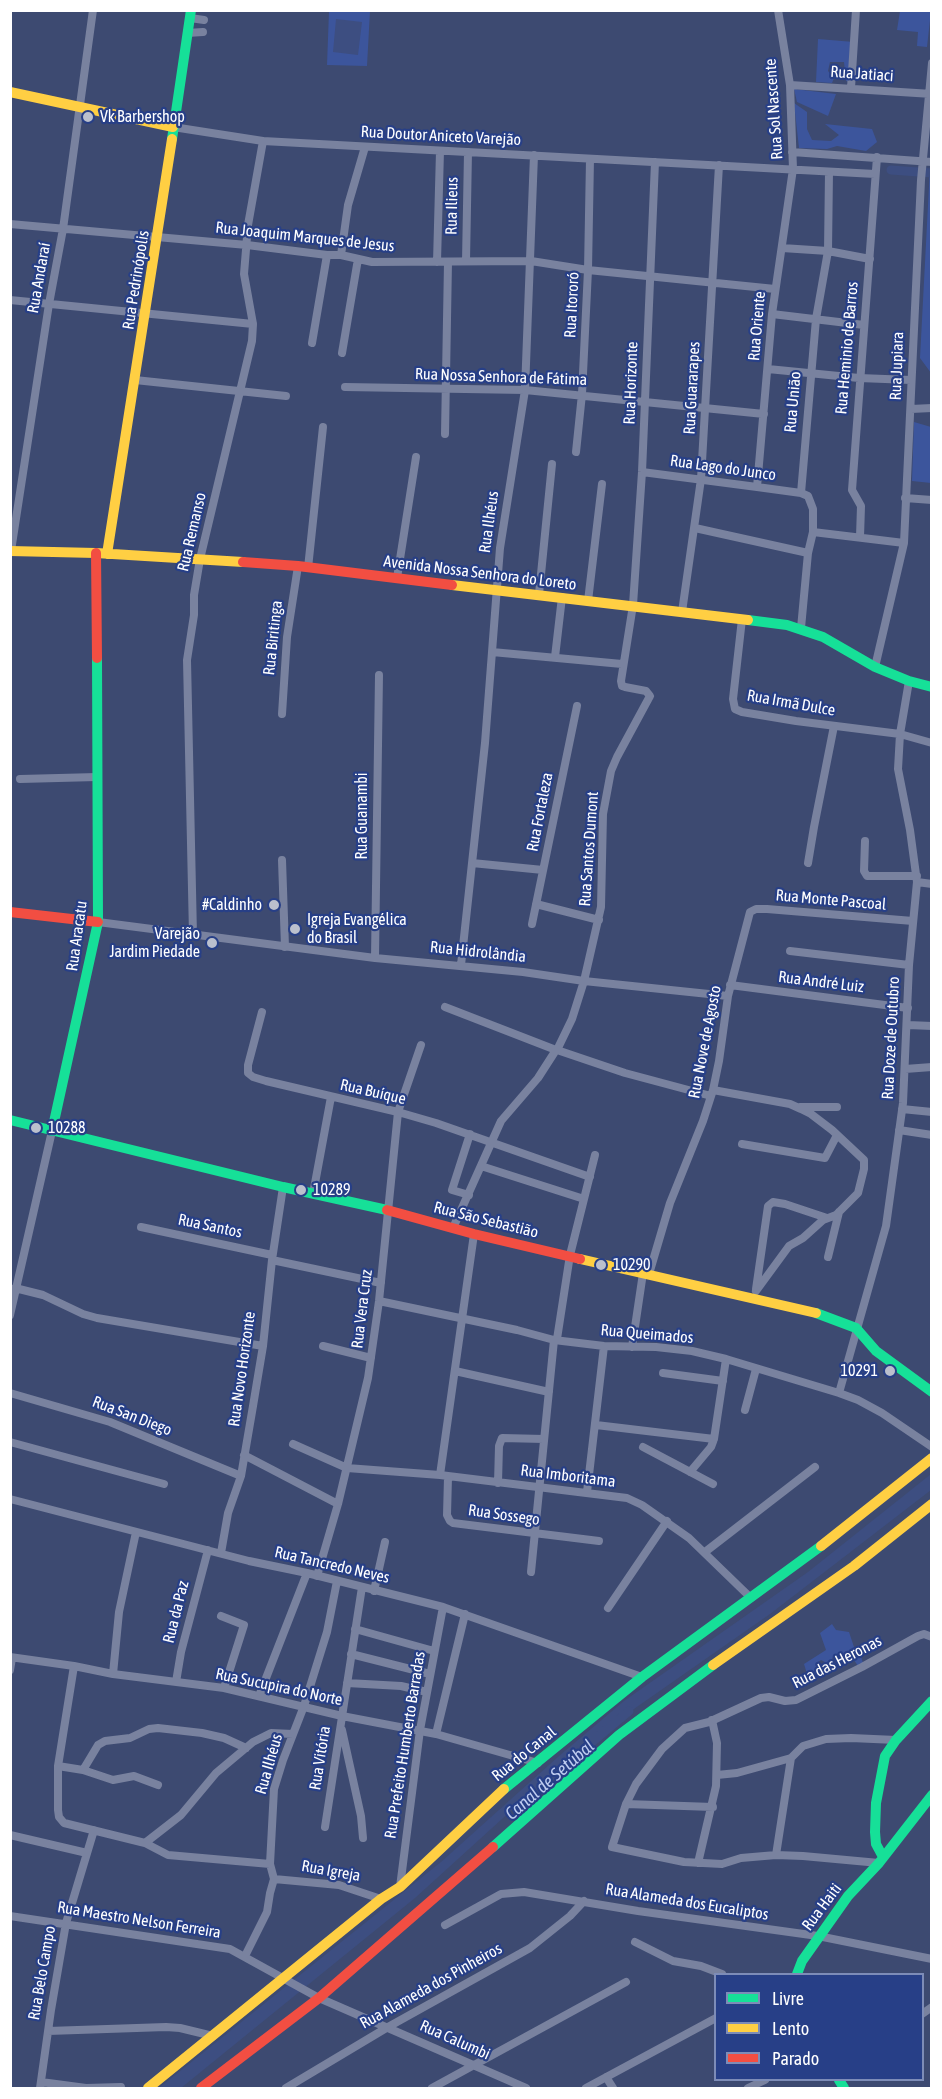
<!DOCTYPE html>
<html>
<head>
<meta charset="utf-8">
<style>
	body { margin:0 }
	#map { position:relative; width:942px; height:2099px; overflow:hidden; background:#3d4a71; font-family:"Asap Condensed",sans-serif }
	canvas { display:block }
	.frame { position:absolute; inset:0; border:12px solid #fff; pointer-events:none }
	.legend { position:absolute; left:714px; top:1973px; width:210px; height:108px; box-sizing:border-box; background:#273f87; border:2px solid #7d8cb7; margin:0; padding:8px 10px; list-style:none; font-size:18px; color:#fff }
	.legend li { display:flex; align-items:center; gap:12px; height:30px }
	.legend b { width:30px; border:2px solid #7d8cb7 }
</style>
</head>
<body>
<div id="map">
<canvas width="942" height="2099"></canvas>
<div class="frame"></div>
<ul class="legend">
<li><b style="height:8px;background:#16e098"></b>Livre</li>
<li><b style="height:8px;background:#ffcf43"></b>Lento</li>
<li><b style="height:8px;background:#f24e42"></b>Parado</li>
</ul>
</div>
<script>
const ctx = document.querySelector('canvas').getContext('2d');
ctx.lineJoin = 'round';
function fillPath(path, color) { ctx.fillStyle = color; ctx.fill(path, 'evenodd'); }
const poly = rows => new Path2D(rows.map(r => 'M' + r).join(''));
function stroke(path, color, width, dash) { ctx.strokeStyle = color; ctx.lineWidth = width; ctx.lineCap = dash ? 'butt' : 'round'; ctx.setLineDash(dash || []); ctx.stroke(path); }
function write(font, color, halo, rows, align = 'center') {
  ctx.font = font + ' "Asap Condensed",sans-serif'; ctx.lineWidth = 4.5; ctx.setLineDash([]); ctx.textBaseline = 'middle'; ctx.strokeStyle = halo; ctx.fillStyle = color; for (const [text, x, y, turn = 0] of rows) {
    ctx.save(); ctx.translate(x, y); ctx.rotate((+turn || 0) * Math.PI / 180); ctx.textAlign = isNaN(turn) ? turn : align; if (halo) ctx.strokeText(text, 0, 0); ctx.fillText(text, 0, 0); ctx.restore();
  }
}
const green = poly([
	[329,11,370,11,367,66,327,65],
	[900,11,931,11,927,47,917,46,918,32,897,30],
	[818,39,854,42,849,82,846,81,844,62,830,62,828,71,834,78,832,83,816,82],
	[794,89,836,94,828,116,797,102],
	[794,103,807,112,807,129,812,140,831,141,839,135,825,124,872,129,877,142,866,151,837,146,827,149,799,148],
	[930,167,932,168,931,373,920,358],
	[914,422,931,427,931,483,912,481],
	[832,1624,836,1630,849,1632,855,1650,859,1650,863,1663,858,1666,850,1654,840,1658,837,1654,832,1658,837,1669,825,1671,823,1667,825,1662,821,1660,817,1663,820,1676,816,1678,808,1677,804,1664,826,1650,820,1633]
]);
const water = poly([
	[336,19,362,22,358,55,333,52],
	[931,1474,931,1490,770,1614,621,1718,524,1799,415,1898,181,2088,159,2088,441,1862,559,1756,624,1701,808,1572]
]);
const canal = poly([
	[891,170,932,173],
	[518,1804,629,1711]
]);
const street = poly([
	[190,18,204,20],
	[187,33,203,32],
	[790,85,932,94],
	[851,88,856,10],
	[173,127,263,141,875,174],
	[792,152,932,162],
	[10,224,247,245,327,255,341,255,372,262,531,261,588,270,775,289],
	[782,248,828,251,870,259],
	[341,255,348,205,365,147],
	[466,261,468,152],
	[437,262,440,151],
	[10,300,253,324],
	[772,314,864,325],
	[312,343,327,255],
	[342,353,358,259],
	[768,369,859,378,911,380],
	[135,380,286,396],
	[345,387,525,390,764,414],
	[911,409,932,408],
	[445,434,448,262],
	[576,452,582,394,588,270,590,159],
	[642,472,757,487,801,493,808,496,813,509,813,532,808,553,801,628],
	[757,487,772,314,793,169,790,85,778,10],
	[801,493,816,319,828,251,829,172],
	[905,498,932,500],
	[695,528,808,553],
	[813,532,904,543],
	[860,537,861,506,852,490,877,157],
	[11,551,49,304,63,229,93,10],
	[308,568,323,427],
	[397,578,416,457],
	[539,594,552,464],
	[588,601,602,484],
	[682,612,701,479,719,165],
	[742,619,733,699,735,709,742,712,796,721,900,734,932,743],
	[492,652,622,664],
	[555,657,562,597],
	[875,667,904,543,921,180,932,63],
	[282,714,287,637,298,566],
	[20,779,97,777],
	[865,841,864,871,867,876,917,876],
	[282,860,285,947],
	[472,863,543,870],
	[808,863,814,827,834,726],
	[917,882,932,884],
	[536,904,599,920],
	[98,922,375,958,523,972,584,981,728,996],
	[532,924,577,706],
	[193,935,187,660,194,615,194,595,200,559,252,341,253,324,244,274,248,225,263,141],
	[790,951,909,965],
	[375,958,379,675],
	[461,965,485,743,500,548,525,390,534,155],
	[730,985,908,1008],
	[445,1007,556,1050],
	[262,1012,248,1065,248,1073,253,1077,266,1081,398,1112,436,1123,590,1177],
	[908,1025,932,1026],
	[557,1050,625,1073,711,1096],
	[905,1069,932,1067],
	[713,1090,790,1104,801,1109,811,1114,832,1130,864,1160,864,1169,858,1193,836,1215,823,1220,803,1238,789,1246,756,1291],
	[800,1107,837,1107],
	[902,1109,932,1112],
	[899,1130,932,1135],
	[742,1144,825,1158,837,1135],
	[481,1166,584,1199],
	[313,1194,331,1097],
	[469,1195,452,1190,470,1134],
	[141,1227,272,1255],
	[453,1228,501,1121,538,1078,556,1050,557,1050,572,1019,584,981,601,907,603,814,611,771,617,757,650,696,646,691,625,687,622,686,621,681,633,605,642,472,655,162],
	[828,1257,839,1212],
	[272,1260,381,1283],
	[649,1274,670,1203,703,1121,713,1090,719,1061,728,996,750,912,756,909,767,909,913,921],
	[15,1288,43,1295,83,1314,97,1318,263,1346],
	[756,1289,768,1206,773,1202,785,1204,827,1218],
	[379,1301,517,1330,554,1340,604,1346,656,1347,692,1351,726,1359,839,1393,858,1400,882,1413,932,1447],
	[10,1315,52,1131],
	[557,1339,570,1255,595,1155],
	[323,1346,371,1358],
	[632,1347,643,1273],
	[455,1371,549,1392],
	[663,1373,723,1381],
	[10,1393,110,1422,241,1476],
	[839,1393,886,1226,903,1103,909,965,917,882,910,830,898,769,900,734,909,681],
	[745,1410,756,1369],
	[596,1425,714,1439],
	[10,1442,164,1484],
	[293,1444,347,1468,440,1475,627,1498,642,1505,689,1538,751,1598],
	[643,1447,713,1484],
	[244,1455,338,1504],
	[690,1472,711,1447,714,1439,726,1359],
	[440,1475,474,1234],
	[448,1477,447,1515,450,1521,453,1523,599,1541],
	[498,1483,499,1446,502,1438,544,1439],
	[587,1492,604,1346],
	[10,1499,249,1561,307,1573,443,1607,642,1677],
	[705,1552,815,1467],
	[221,1553,228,1513,241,1476,253,1406,263,1346,272,1260,283,1187],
	[531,1572,554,1340],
	[317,1576,338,1504,368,1378,379,1301,398,1112,421,1045],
	[374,1591,385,1542],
	[608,1608,667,1521],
	[221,1616,244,1625,224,1688],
	[355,1629,434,1651],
	[351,1654,430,1674],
	[10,1657,74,1666,113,1674,224,1688,342,1716,436,1734,538,1763],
	[74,1666,58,1766,58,1810,59,1817,64,1823,145,1843,168,1855,270,1864],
	[10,1670,12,1658],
	[113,1674,119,1612,136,1532],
	[176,1682,181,1652,208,1550],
	[347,1683,401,1686,427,1692],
	[259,1696,307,1573],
	[342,1730,361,1816,363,1838],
	[436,1734,465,1614],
	[791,1758,803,1746,826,1739,851,1738,896,1740],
	[58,1766,83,1770,98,1745,105,1741,130,1738,149,1729,158,1728,202,1733,224,1738,246,1748],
	[83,1770,113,1780,134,1776,158,1785],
	[717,1775,737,1773,791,1758],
	[626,1804,713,1807],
	[325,1827,362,1587],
	[10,1835,87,1853],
	[145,1843,181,1815,216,1773,253,1742,271,1733,293,1734],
	[776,1855,791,1758],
	[698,1863,716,1786,717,1743,712,1720],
	[879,1863,803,1856,776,1855,741,1858,722,1864,684,1862,612,1847,626,1804,636,1784,662,1749,685,1728,709,1722,761,1698,769,1697,785,1701,796,1700,862,1667,918,1636,924,1634,932,1637],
	[274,1879,339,1885,381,1899],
	[400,1887,420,1730,443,1607],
	[10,1916,230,1949,319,1998,526,2088],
	[445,1925,501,1894,524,1892,638,1911,818,1936,932,1959],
	[635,1942,673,1961,701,1966,722,1974],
	[245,1956,267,1912,270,1893,274,1879,270,1864,274,1789,283,1760,304,1706,327,1632,337,1581],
	[922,2014,932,2007],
	[48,2031,166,2027,180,2028,213,2036],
	[606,2077,613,2088],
	[41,2082,86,2088,121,2087],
	[40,2088,51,2010,66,1923,94,1830],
	[286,2088,388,2027,530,1948,570,1916,584,1901],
	[432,2088,626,1982],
	[586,2088,716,2018],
	[748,2088,765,2080]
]);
const fast = poly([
	[172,139,191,10],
	[748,620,787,625,823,637,875,667,909,681,932,687],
	[10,1120,283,1187,387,1210],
	[52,1131,98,922,97,658],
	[816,1313,856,1328,876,1351,932,1392],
	[504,1789,642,1677,821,1546],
	[493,1847,619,1735,713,1665],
	[883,1857,876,1844,875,1832,876,1803,885,1756,896,1740,932,1701],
	[797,1974,802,1961,848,1896,879,1863,932,1795],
	[839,2080,844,2088]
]);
const slow = poly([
	[10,92,173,127],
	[10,551,96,553,243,562],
	[107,554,172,139],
	[452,585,748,620],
	[580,1259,816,1313],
	[821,1546,932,1458],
	[713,1665,854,1566,932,1504],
	[148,2088,381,1899,400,1887,504,1789]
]);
const jam = poly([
	[96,553,97,658],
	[243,562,298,566,452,585],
	[10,912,98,922],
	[387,1210,474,1234,580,1259],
	[201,2088,319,1998,493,1847]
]);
const markers = [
	[88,117,6,"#bbc0cd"],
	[274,905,6,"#bbc0cd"],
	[295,929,6,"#bbc0cd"],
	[212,943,6,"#bbc0cd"],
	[36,1128,6,"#bbc0cd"],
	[301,1190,6,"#bbc0cd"],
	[601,1265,6,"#bbc0cd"],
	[890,1371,6,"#bbc0cd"]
];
const streetNames = [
	["Rua Jatiaci",862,74,4],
	["Rua Sol Nascente",774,109,-94],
	["Rua Doutor Aniceto Varejão",441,136,3],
	["Rua Ilieus",452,206,-89],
	["Rua Joaquim Marques de Jesus",305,237,6],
	["Rua Andaraí",39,278,-80],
	["Rua Pedrinópolis",136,280,-81],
	["Rua Itororó",572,305,-87],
	["Rua Oriente",757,326,-85],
	["Rua Heminio de Barros",847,348,-85],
	["Rua Jupiara",897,366,-88],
	["Rua Nossa Senhora de Fátima",501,377,2],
	["Rua Horizonte",631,383,-88],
	["Rua Guararapes",692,388,-87],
	["Rua União",793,402,-85],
	["Rua Lago do Junco",723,468,8],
	["Rua Ilhéus",489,522,-82],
	["Rua Remanso",192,532,-77],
	["Avenida Nossa Senhora do Loreto",480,573,7],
	["Rua Biritinga",273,638,-84],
	["Rua Irmã Dulce",791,703,10],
	["Rua Fortaleza",540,812,-79],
	["Rua Guanambi",362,816,-90],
	["Rua Santos Dumont",589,849,-86],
	["Rua Monte Pascoal",831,900,5],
	["Rua Aracatu",77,936,-82],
	["Rua Hidrolândia",478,952,6],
	["Rua André Luiz",821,982,7],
	["Rua Doze de Outubro",891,1038,-87],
	["Rua Nove de Agosto",705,1042,-79],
	["Rua Buíque",373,1092,13],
	["Rua São Sebastião",486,1220,14],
	["Rua Santos",210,1226,12],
	["Rua Vera Cruz",362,1309,-83],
	["Rua Queimados",647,1334,5],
	["Rua Novo Horizonte",242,1369,-82],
	["Rua San Diego",132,1416,21],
	["Rua Imboritama",568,1476,7],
	["Rua Sossego",504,1515,8],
	["Rua Tancredo Neves",332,1565,13],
	["Rua da Paz",176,1612,-76],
	["Rua das Heronas",837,1662,-27],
	["Rua Sucupira do Norte",279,1687,12],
	["Rua Prefeito Humberto Barradas",405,1745,-81],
	["Rua do Canal",524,1754,-39],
	["Rua Vitória",320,1758,-81],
	["Rua Ilhéus",269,1764,-74],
	["Rua Igreja",331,1871,10],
	["Rua Alameda dos Eucaliptos",687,1902,9],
	["Rua Haiti",822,1907,-53],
	["Rua Maestro Nelson Ferreira",139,1920,9],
	["Rua Belo Campo",42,1973,-80],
	["Rua Alameda dos Pinheiros",431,1986,-29],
	["Rua Calumbi",455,2040,24]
];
const poiNames = [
	["Vk Barbershop",100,117],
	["#Caldinho",262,905,"right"],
	["Igreja Evangélica",307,920],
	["do Brasil",307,938],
	["Varejão",200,934,"right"],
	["Jardim Piedade",200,952,"right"],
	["10288",48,1128],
	["10289",313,1190],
	["10290",613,1265],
	["10291",878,1371,"right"]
];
const waterNames = [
	["Canal de Setúbal",550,1780,-41]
];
fillPath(green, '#3c559c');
fillPath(water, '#3d4e81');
stroke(canal, '#3d4e81', 9);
stroke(street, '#79829f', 8);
stroke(fast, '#16e098', 10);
stroke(slow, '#ffcf43', 10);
stroke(jam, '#f24e42', 10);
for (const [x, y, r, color] of markers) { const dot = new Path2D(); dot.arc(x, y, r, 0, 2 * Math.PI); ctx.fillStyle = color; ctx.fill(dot); stroke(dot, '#273f87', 2); }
write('16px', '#fff', '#273f87', streetNames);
write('16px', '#fff', '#273f87', poiNames, 'left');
write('italic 18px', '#bfccf0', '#273f87', waterNames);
</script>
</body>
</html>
